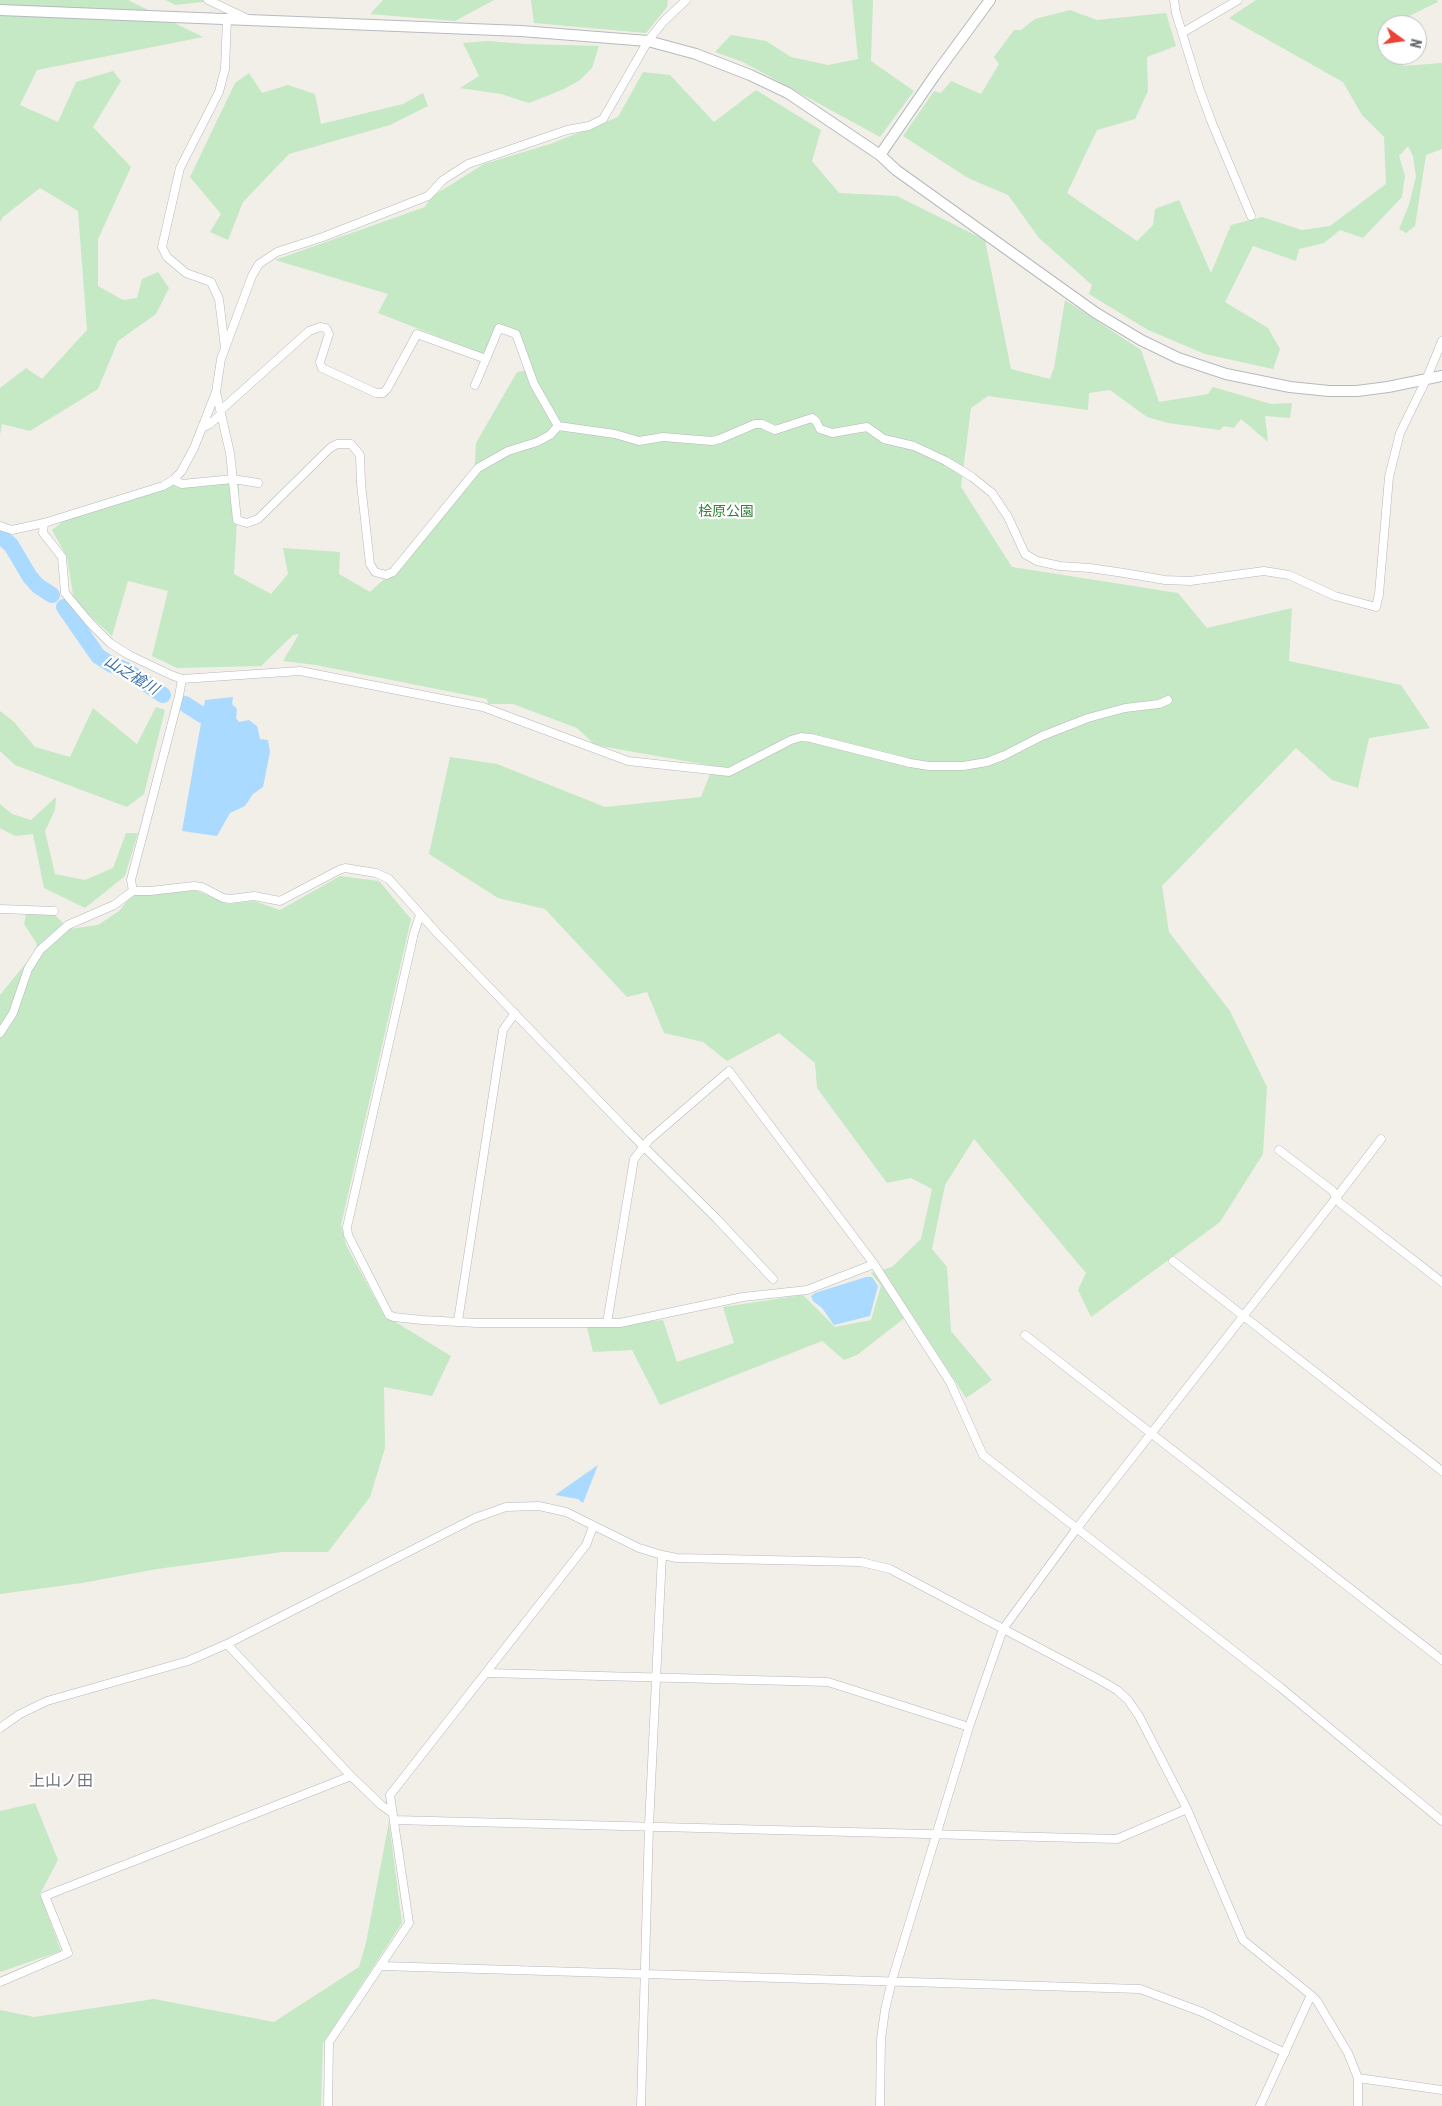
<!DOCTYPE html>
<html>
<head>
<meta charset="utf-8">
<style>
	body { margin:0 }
	#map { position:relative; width:1442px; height:2106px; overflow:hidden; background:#f1efe8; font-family:"Roboto Condensed",sans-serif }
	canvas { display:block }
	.north { position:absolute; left:1377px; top:15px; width:50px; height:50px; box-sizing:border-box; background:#fff; border:1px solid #bfc1c3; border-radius:50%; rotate:104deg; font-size:14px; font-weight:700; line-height:20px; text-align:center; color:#5f6368 }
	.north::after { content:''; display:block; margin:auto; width:18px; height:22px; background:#ea4335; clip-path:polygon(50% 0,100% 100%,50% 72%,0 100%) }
</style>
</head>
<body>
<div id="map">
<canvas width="1442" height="2106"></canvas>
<div class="north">N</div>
</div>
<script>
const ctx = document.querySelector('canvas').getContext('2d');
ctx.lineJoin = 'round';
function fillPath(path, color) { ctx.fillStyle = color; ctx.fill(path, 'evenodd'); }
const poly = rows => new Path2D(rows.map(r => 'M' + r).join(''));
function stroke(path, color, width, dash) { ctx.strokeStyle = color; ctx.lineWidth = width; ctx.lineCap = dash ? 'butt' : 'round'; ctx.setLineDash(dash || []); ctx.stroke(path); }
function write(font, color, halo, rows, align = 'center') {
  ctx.font = font + ' "Roboto Condensed","Noto Sans JP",sans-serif'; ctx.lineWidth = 4.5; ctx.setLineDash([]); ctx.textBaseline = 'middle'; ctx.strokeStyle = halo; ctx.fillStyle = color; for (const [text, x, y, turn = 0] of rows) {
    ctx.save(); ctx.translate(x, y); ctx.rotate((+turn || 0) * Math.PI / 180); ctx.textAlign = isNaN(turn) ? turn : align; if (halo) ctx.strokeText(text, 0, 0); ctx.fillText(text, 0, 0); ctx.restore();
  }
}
const green = poly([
	[0,0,128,0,203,37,37,70,20,105,58,122,76,82,113,71,121,81,93,127,131,167,98,239,98,286,123,300,137,298,142,279,158,272,169,288,156,314,118,341,98,389,30,431,2,424,0,435,0,388,26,368,42,379,87,330,78,211,40,188,3,217,0,222],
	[166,0,221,0,175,5],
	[383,0,494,0,455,21,370,14],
	[531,0,668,0,667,7,646,33,534,23],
	[852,0,873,0,871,61,914,91,880,137,743,62,715,52,731,35,766,41,791,57,828,65,858,59],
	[1256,0,1437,0,1438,2,1409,16,1408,25,1387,25,1387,55,1404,55,1403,66,1442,63,1442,149,1426,155,1415,226,1406,233,1399,229,1409,205,1416,177,1413,156,1408,146,1399,156,1405,176,1402,197,1363,238,1340,230,1324,243,1299,249,1296,261,1253,246,1225,302,1268,328,1280,349,1273,369,1205,354,1148,330,1089,294,1092,285,1039,238,1008,195,968,178,903,136,934,91,941,93,951,81,981,94,999,64,994,57,1014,30,1021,30,1035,19,1070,10,1097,20,1166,13,1176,46,1147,57,1148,91,1135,119,1097,130,1067,193,1137,241,1153,225,1155,209,1179,200,1211,273,1231,225,1262,217,1302,230,1330,226,1386,184,1384,137,1362,115,1343,82,1229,18],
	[487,41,526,44,599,46,592,68,580,80,564,89,529,103,501,94,460,88,479,76,463,43],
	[643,72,670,75,714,122,756,90,821,130,812,161,839,193,897,196,985,240,1011,369,1050,379,1054,368,1065,300,1141,350,1159,402,1208,394,1213,387,1271,404,1292,403,1290,418,1265,416,1268,442,1241,419,1234,428,1224,426,1220,430,1168,423,1147,417,1110,390,1089,393,1088,410,988,396,971,408,961,487,1012,567,1178,593,1207,628,1292,608,1289,661,1401,685,1430,728,1369,738,1358,788,1332,780,1296,748,1162,886,1169,932,1230,1011,1267,1087,1263,1154,1220,1222,1091,1317,1078,1290,1086,1273,974,1139,945,1185,932,1249,947,1267,951,1331,992,1380,966,1398,911,1313,857,1355,844,1360,822,1341,660,1405,632,1350,593,1352,587,1327,663,1320,677,1362,734,1343,723,1307,803,1295,835,1327,871,1320,881,1286,871,1273,892,1267,921,1239,932,1189,911,1178,887,1183,817,1088,815,1063,779,1033,727,1061,703,1042,664,1033,647,992,627,997,545,909,498,898,429,854,450,757,497,764,605,807,701,797,713,766,595,745,577,728,513,704,488,704,487,699,316,665,283,661,299,634,293,635,261,666,177,668,152,656,168,591,128,581,112,636,74,601,67,557,52,530,67,518,175,481,239,484,234,574,271,594,288,574,283,548,340,552,339,574,370,592,406,559,474,477,476,443,517,372,528,370,516,334,499,328,488,350,486,349,483,354,378,313,388,294,275,260,425,207,431,197,484,164,550,144,618,117],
	[249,73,262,93,288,85,315,94,321,124,403,104,423,93,428,106,390,125,289,154,243,202,228,240,210,232,221,214,190,177,235,83],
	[156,707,165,710,144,794,127,807,15,765,0,751,0,711,14,722,35,747,70,757,93,708,137,744],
	[56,797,55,810,45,831,55,874,85,880,113,868,126,833,138,833,125,876,85,908,44,888,33,834,15,836,0,828,0,804,12,814,31,820],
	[340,876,379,881,411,919,341,1225,346,1245,384,1315,451,1356,432,1396,384,1387,385,1448,370,1497,328,1552,282,1552,157,1569,82,1583,0,1594,0,995,35,952,37,944,24,924,26,914,54,914,69,929,98,925,119,911,132,895,193,889,228,904,254,901,280,910],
	[35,1803,58,1860,40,1894,61,1951,0,1972,0,1811],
	[389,1822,402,1923,323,2043,321,2106,0,2106,0,2010,34,2017,154,1999,274,2022,359,1967,366,1943]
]);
const water = poly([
	[233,697,232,704,237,709,236,718,239,722,249,720,257,726,260,739,268,740,270,752,263,787,253,794,245,806,230,813,217,836,182,831,205,700],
	[866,1277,872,1277,878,1286,870,1316,834,1325,822,1308,813,1301,811,1296,815,1293],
	[598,1465,583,1503,578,1499,555,1495]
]);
const river = poly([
	[0,536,11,545,30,577,38,586,52,595],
	[64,607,98,656,112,665,124,669,163,695],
	[185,704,202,715]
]);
const street = poly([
	[208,0,248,19],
	[1174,0,1176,13,1199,88,1212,123,1251,216],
	[1182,33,1238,0],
	[225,348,219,299,211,282,186,273,167,257,162,247,180,168,219,92,225,69,227,18],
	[486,359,499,328,516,334,534,384,558,426],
	[216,392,230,453,237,520,247,523,258,519,330,448,337,444,351,444,360,455,361,484,370,564,375,572,386,575,393,572,478,468,508,451,537,442,550,435,558,426,615,434,639,441,663,437,712,441,720,439,755,424,762,424,775,430,812,418,816,421,820,429,832,433,867,427,884,439,914,446,946,461,972,477,992,493,1008,517,1025,554,1037,561,1060,566,1090,568,1124,573,1165,580,1190,581,1264,571,1289,575,1335,596,1376,607,1379,594,1389,477,1400,433,1426,380,1442,341],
	[221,410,309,331,320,327,326,328,329,334,320,362,322,368,376,393,383,393,387,389,417,334,486,359,475,385],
	[202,428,210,424,220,415],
	[173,480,182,484,233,479,258,483],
	[44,523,43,533,62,557,65,593,90,623,110,643,129,655,171,675,182,679,300,671,483,707,628,761,729,772,791,740,801,737,811,738,910,763,929,766,963,766,987,762,1005,755,1042,736,1088,718,1125,708,1159,704,1168,700],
	[0,526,12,530,44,523,163,486,173,480,181,472,194,448,216,392,221,359,252,276,259,264,277,252,323,237,428,196,443,180,468,164,567,130,589,126,603,119,648,41,663,22,686,0],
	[133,891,131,880,179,696,182,679],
	[0,909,54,911],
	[420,915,414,933,347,1227,348,1235,389,1315,394,1317,422,1320,477,1323,620,1323,743,1297,807,1290,874,1264],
	[0,1033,13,1013,28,969,40,950,68,925,114,905,133,891,150,891,194,886,202,887,223,898,230,899,254,896,280,901,339,870,345,868,376,873,389,879,438,934,631,1134,717,1219,773,1279],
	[1279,1150,1333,1191,1336,1198,1381,1139],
	[1173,1261,1442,1471],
	[458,1321,503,1030,515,1013],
	[607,1323,634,1159,649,1140,729,1071,874,1264,950,1382,983,1455,1280,1687,1442,1821],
	[1025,1335,1442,1660],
	[227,1644,351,1776,381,1805,391,1812],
	[487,1673,828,1682,969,1727],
	[0,1728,20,1714,47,1701,188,1661,227,1644,475,1518,506,1507,539,1506,566,1512,639,1548,662,1555,677,1558,861,1562,890,1569,1100,1680,1117,1690,1128,1700,1139,1716,1187,1809,1243,1940,1311,1995,1317,2001,1348,2053,1358,2078,1358,2106],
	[394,1820,1117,1839,1187,1809],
	[381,1966,1140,1989,1202,2012,1285,2053],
	[0,1982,68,1953,45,1896,351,1776],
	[1358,2078,1442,2090],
	[328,2106,329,2042,409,1923,390,1795,586,1545,593,1527],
	[641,2106,649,1826,662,1555],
	[880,2106,881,2039,885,2010,892,1980,969,1727,1003,1629,1077,1528,1336,1198,1340,1203,1442,1282],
	[1260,2106,1311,1995]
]);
const secondary = poly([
	[0,10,521,31,648,41,696,54,750,75,788,93,880,155,896,170,1096,313,1141,340,1178,358,1226,374,1290,387,1329,391,1357,391,1388,387,1442,376],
	[880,155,935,75,990,0]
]);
const parkNames = [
	["桧原公園",726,512]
];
const waterNames = [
	["山之槍川",131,676,31]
];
const quarterNames = [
	["上山ノ田",61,1782]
];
fillPath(green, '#c5e8c5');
fillPath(water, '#aadaff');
stroke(river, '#aadaff', 16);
stroke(street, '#b5b8bc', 9);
stroke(secondary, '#b6babf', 12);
stroke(street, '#fff', 8);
stroke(secondary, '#fff', 10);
write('14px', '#348238', '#fff', parkNames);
write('italic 15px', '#4174aa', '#fff', waterNames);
write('16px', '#70757a', '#fff', quarterNames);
</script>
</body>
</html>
